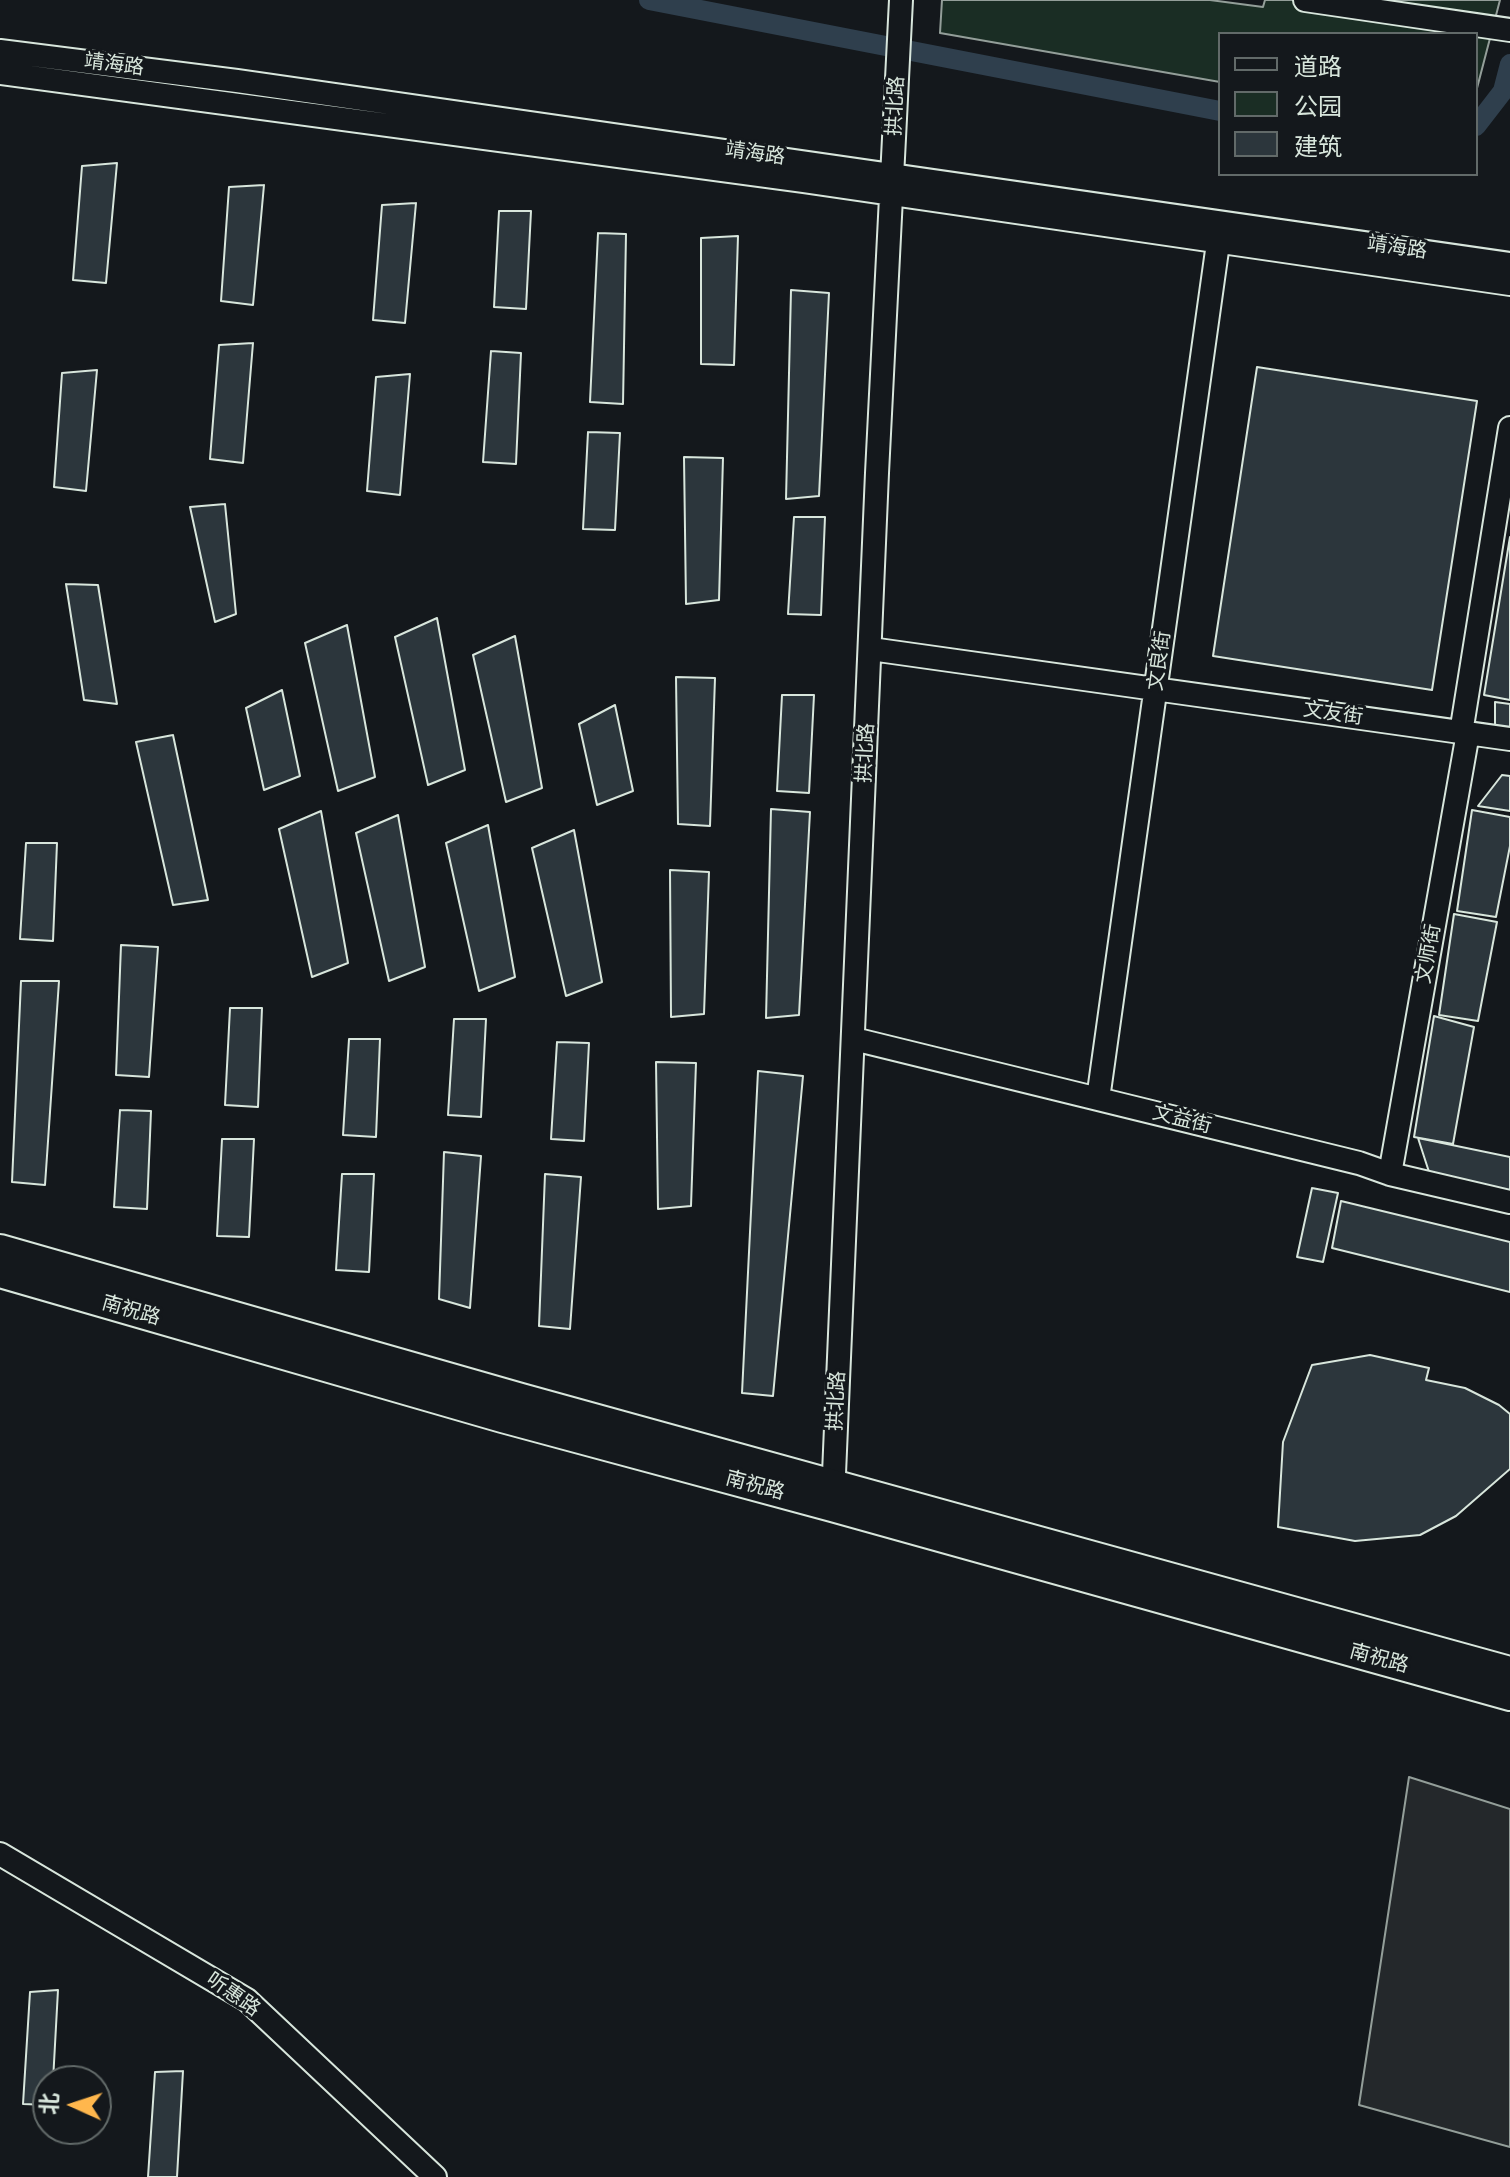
<!DOCTYPE html>
<html>
<head>
<meta charset="utf-8">
<style>
	body { margin:0 }
	#map { position:relative; width:1510px; height:2177px; overflow:hidden; background:#14181c; font-family:Arial,"Noto Sans SC",sans-serif }
	canvas { display:block }
	.legend { position:absolute; left:1218px; top:32px; width:260px; height:144px; box-sizing:border-box; background:#14181c; border:2px solid #626a69; margin:0; padding:10px 14px; list-style:none; font-size:24px; color:#d8e6dc }
	.legend li { display:flex; align-items:center; gap:16px; height:40px }
	.legend b { width:40px; border:2px solid #626a69 }
	.north { position:absolute; left:32px; top:2065px; width:80px; height:80px; box-sizing:border-box; background:#14181c; border:2px solid #626a69; border-radius:50%; rotate:273deg; font-size:22px; font-weight:700; line-height:32px; text-align:center; color:#d8e6dc }
	.north::after { content:''; display:block; margin:auto; width:28px; height:36px; background:#ffb74d; clip-path:polygon(50% 0,100% 100%,50% 72%,0 100%) }
</style>
</head>
<body>
<div id="map">
<canvas width="1510" height="2177"></canvas>
<ul class="legend">
<li><b style="height:10px;background:#14181c"></b>道路</li>
<li><b style="height:22px;background:#1a2d24"></b>公园</li>
<li><b style="height:22px;background:#2c363c"></b>建筑</li>
</ul>
<div class="north">北</div>
</div>
<script>
const ctx = document.querySelector('canvas').getContext('2d');
ctx.lineJoin = 'round';
function fillPath(path, color) { ctx.fillStyle = color; ctx.fill(path, 'evenodd'); }
const poly = rows => new Path2D(rows.map(r => 'M' + r).join(''));
function stroke(path, color, width, dash) { ctx.strokeStyle = color; ctx.lineWidth = width; ctx.lineCap = dash ? 'butt' : 'round'; ctx.setLineDash(dash || []); ctx.stroke(path); }
function write(font, color, halo, rows, align = 'center') {
  ctx.font = font + ' Arial,"Noto Sans SC",sans-serif'; ctx.lineWidth = 6; ctx.setLineDash([]); ctx.textBaseline = 'middle'; ctx.strokeStyle = halo; ctx.fillStyle = color; for (const [text, x, y, turn = 0] of rows) {
    ctx.save(); ctx.translate(x, y); ctx.rotate((+turn || 0) * Math.PI / 180); ctx.textAlign = isNaN(turn) ? turn : align; if (halo) ctx.strokeText(text, 0, 0); ctx.fillText(text, 0, 0); ctx.restore();
  }
}
const green = poly([
	[942,0,1210,0,1263,7,1265,0,1500,0,1476,92,1476,34,1220,34,1220,82,940,33,942,0]
]);
const parking = poly([
	[1409,1777,1510,1809,1510,2147,1359,2105,1409,1777]
]);
const canal = poly([
	[649,0,1220,111],
	[1476,126,1503,91,1510,64]
]);
const building = poly([
	[117,163,106,283,73,280,82,166,117,163],
	[264,185,253,305,221,301,229,187,264,185],
	[416,203,405,323,373,320,382,205,416,203],
	[499,211,531,211,526,309,494,307,499,211],
	[598,233,626,234,623,404,590,402,598,233],
	[738,236,734,365,701,364,701,238,738,236],
	[791,290,829,293,819,496,786,499,791,290],
	[253,343,243,463,210,459,219,345,253,343],
	[491,351,521,353,516,464,483,462,491,351],
	[1257,367,1477,401,1432,690,1213,656,1257,367],
	[97,370,86,491,54,487,62,373,97,370],
	[410,374,400,495,367,491,376,377,410,374],
	[588,432,620,433,615,530,583,529,588,432],
	[684,457,723,458,719,600,686,604,684,457],
	[225,504,236,614,215,622,190,507,225,504],
	[794,517,825,517,821,615,788,614,794,517],
	[1510,537,1510,700,1484,695,1510,537],
	[66,584,98,585,117,704,84,700,66,584],
	[437,618,465,770,428,785,395,637,437,618],
	[347,625,375,777,338,791,305,643,347,625],
	[515,636,542,788,506,802,473,655,515,636],
	[676,677,715,678,710,826,678,824,676,677],
	[282,690,300,776,264,790,246,708,282,690],
	[782,695,814,695,809,793,777,791,782,695],
	[1495,702,1510,704,1510,733,1495,731,1495,702],
	[615,705,633,791,597,805,579,724,615,705],
	[173,735,208,900,173,905,136,742,173,735],
	[1502,775,1510,776,1510,811,1478,806,1502,775],
	[771,809,810,812,799,1015,766,1018,771,809],
	[1472,810,1510,817,1510,846,1496,917,1457,911,1472,810],
	[321,811,348,963,312,977,279,829,321,811],
	[398,815,425,967,389,981,356,833,398,815],
	[488,825,515,977,479,991,446,843,488,825],
	[574,830,602,982,566,996,532,848,574,830],
	[26,843,57,843,53,941,20,939,26,843],
	[670,870,709,872,704,1014,671,1017,670,870],
	[1454,914,1497,922,1478,1021,1439,1015,1454,914],
	[121,945,158,947,149,1077,116,1075,121,945],
	[21,981,59,981,45,1185,12,1182,21,981],
	[230,1008,262,1008,258,1107,225,1105,230,1008],
	[1434,1016,1474,1027,1453,1144,1414,1137,1434,1016],
	[454,1019,486,1019,481,1117,448,1115,454,1019],
	[349,1039,380,1039,376,1137,343,1135,349,1039],
	[557,1042,589,1043,584,1141,551,1139,557,1042],
	[656,1062,696,1063,691,1206,658,1209,656,1062],
	[758,1071,803,1076,773,1396,742,1393,758,1071],
	[120,1110,151,1111,147,1209,114,1207,120,1110],
	[1418,1138,1510,1157,1510,1197,1430,1175,1418,1138],
	[222,1139,254,1139,249,1237,217,1236,222,1139],
	[444,1152,481,1156,470,1308,439,1299,444,1152],
	[342,1174,374,1174,369,1272,336,1270,342,1174],
	[545,1174,581,1177,570,1329,539,1326,545,1174],
	[1312,1188,1338,1193,1323,1262,1297,1257,1312,1188],
	[1341,1201,1510,1242,1510,1292,1332,1248,1341,1201],
	[1370,1355,1429,1368,1426,1380,1465,1388,1499,1405,1510,1414,1510,1469,1456,1516,1420,1535,1355,1541,1278,1527,1283,1442,1312,1365,1370,1355],
	[58,1990,53,2081,48,2081,48,2105,23,2104,30,1992,58,1990],
	[183,2071,177,2177,148,2177,155,2072,183,2071]
]);
const minor = poly([
	[1305,0,1510,30],
	[0,51,237,81,1510,264],
	[0,73,804,181,1510,284],
	[871,649,1510,739],
	[1461,733,1510,428],
	[854,1039,1359,1163,1390,1174,1510,1202],
	[1098,1099,1220,229],
	[1390,1174,1468,733],
	[833,1497,877,473,901,0],
	[0,1854,247,2000,435,2177]
]);
const major = poly([
	[0,1249,521,1398,1510,1671],
	[0,1273,502,1418,832,1507,1510,1696]
]);
const streetNames = [
	["靖海路",114,65,7],
	["拱北路",896,106,-87],
	["靖海路",755,154,8],
	["靖海路",1397,248,8],
	["文良街",1160,661,-82],
	["文友街",1333,714,8],
	["拱北路",866,753,-87],
	["文师街",1429,954,-80],
	["文益街",1182,1120,14],
	["南祝路",131,1311,16],
	["拱北路",837,1401,-87],
	["南祝路",755,1486,15],
	["南祝路",1379,1659,15],
	["听惠路",233,1995,35]
];
fillPath(green, '#1a2d24');
stroke(green, '#939e99', 2);
fillPath(parking, '#24282b');
stroke(parking, '#939e99', 2);
stroke(canal, '#2f3f4d', 20);
fillPath(building, '#2c363c');
stroke(building, '#d8e6dc', 2);
stroke(minor, '#d8e6dc', 26);
stroke(major, '#d8e6dc', 32);
stroke(minor, '#14181c', 22);
stroke(major, '#14181c', 28);
write('20px', '#d8e6dc', '#14181c', streetNames);
</script>
</body>
</html>
